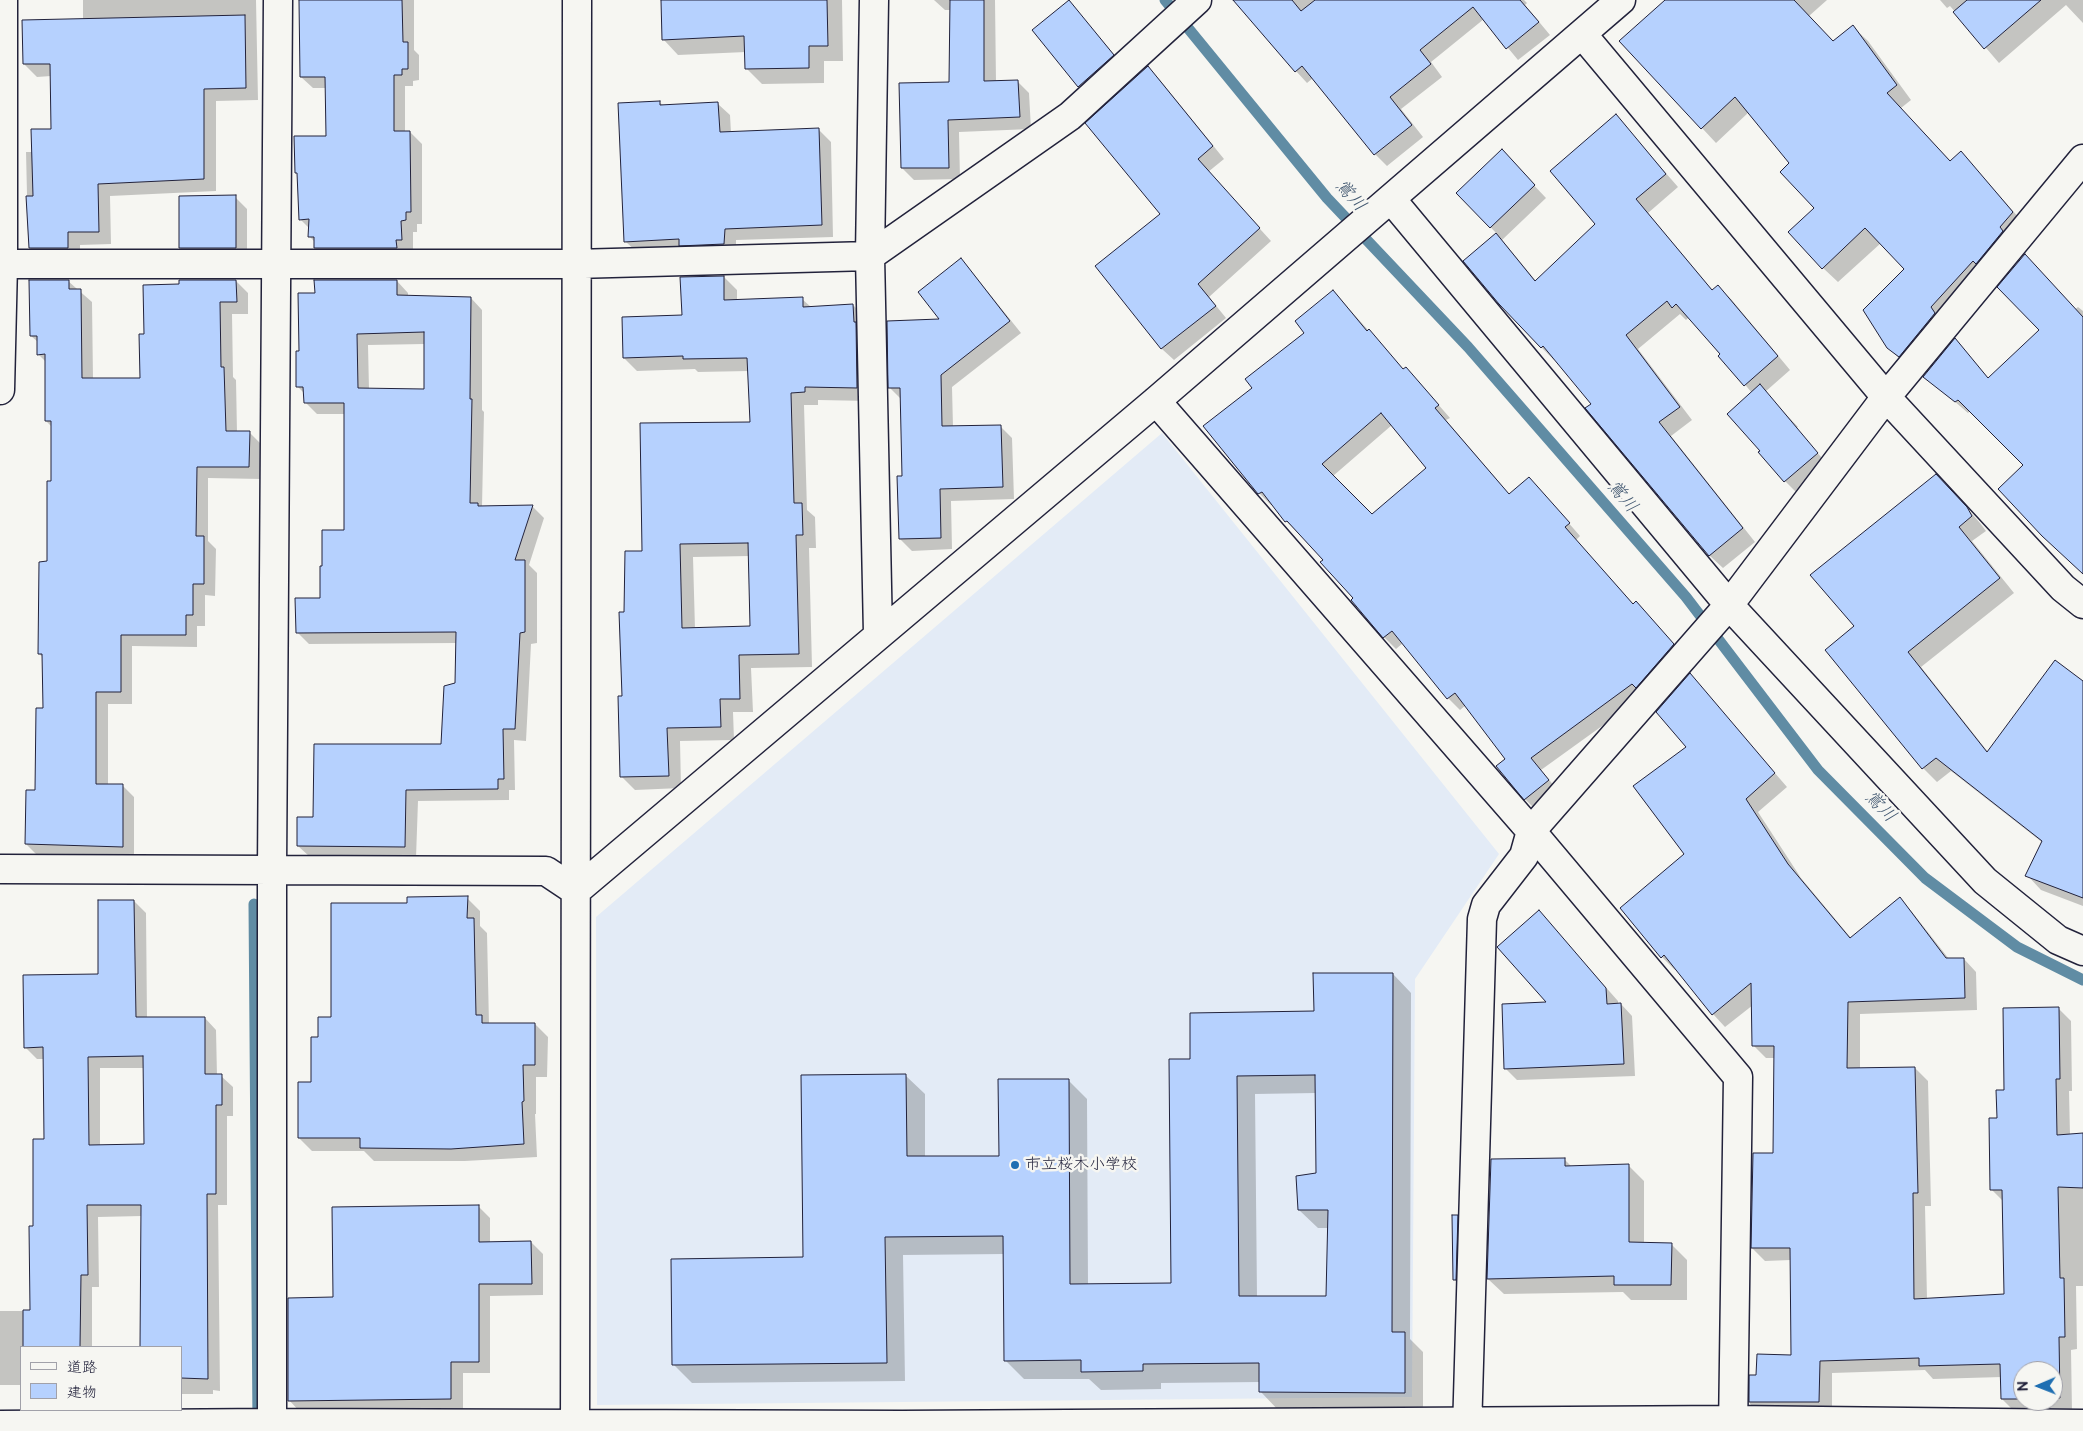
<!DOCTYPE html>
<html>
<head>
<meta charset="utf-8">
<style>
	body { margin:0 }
	#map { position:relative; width:2083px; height:1431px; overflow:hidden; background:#f6f6f2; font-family:"Balsamiq Sans","Klee One",sans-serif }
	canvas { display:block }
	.legend { position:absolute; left:20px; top:1346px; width:162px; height:65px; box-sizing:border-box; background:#f6f6f2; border:1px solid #a1a1a9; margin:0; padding:6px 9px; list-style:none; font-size:15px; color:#22223b }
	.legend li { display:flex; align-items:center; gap:10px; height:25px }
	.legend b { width:25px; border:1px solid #a1a1a9 }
	.north { position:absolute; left:2013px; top:1361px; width:50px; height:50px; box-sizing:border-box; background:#f6f6f2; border:1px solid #a1a1a9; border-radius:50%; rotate:269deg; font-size:14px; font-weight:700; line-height:20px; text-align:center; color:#22223b }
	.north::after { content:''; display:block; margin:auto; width:18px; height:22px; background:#1f6fb2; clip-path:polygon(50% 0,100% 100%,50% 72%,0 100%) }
</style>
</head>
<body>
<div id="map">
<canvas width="2083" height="1431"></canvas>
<ul class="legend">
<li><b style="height:6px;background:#f6f6f2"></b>道路</li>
<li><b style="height:14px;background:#b6d1fe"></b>建物</li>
</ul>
<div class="north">N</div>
</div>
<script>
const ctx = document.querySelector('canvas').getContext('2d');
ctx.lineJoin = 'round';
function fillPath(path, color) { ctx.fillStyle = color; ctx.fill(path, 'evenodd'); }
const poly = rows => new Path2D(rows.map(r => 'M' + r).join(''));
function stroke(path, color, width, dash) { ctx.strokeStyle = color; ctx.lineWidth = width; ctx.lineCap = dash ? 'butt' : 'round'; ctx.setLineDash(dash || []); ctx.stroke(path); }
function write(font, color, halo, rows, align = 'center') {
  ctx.font = font + ' "Balsamiq Sans","Klee One",sans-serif'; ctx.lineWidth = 5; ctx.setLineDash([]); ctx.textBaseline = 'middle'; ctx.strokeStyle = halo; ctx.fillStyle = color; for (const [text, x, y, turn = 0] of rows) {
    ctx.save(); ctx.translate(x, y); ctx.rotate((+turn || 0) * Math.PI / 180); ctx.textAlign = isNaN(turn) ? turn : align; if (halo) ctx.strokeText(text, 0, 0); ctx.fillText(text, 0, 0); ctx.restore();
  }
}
const built = poly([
	[1162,433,1499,854,1415,979,1412,1397,597,1405,596,917]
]);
const shadow = poly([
	[83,0,256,0,258,100,216,101,216,191,110,196,111,244,80,245,80,261,43,261,30,248,30,239,28,237,26,152,33,152,52,130,51,76,37,77,24,64,83,20],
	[300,0,414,0,414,50,419,55,419,80,413,81,413,86,405,86,405,132,410,132,422,144,422,224,417,224,417,232,413,232,413,251,327,260,315,248,315,242,310,237,310,229,300,219,298,175,296,172,327,137,326,88,313,88,301,77],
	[662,0,842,0,843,61,824,61,824,83,762,84,746,68,746,52,678,55,663,39],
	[934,0,995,0,996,82,1017,81,1029,93,1031,129,959,132,960,179,914,180,902,168,950,83,951,10,945,10],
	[1241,0,1524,0,1527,3,1525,5,1550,35,1518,60,1484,19,1431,62,1442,77,1401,109,1423,137,1387,166,1375,154,1313,78,1307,83,1296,71],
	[1680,0,1827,0,1809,16,1834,43,1853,27,1868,41,1911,100,1901,108,1951,162,1975,168,2027,227,1903,362,1888,347,1906,269,1881,243,1838,282,1823,268,1816,208,1791,163,1749,112,1716,143,1702,128],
	[1940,0,2083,0,2083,23,2066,5,1999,63,1950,6,1947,8],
	[1069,2,1125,67,1091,98,1034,31],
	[1148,68,1160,80,1224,159,1208,172,1271,241,1209,297,1226,318,1174,360,1162,349,1097,266,1161,214],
	[659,102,664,106,718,104,730,115,731,133,819,130,831,142,833,237,736,240,736,256,638,253,626,242],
	[1616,116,1678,187,1648,213,1713,291,1718,287,1731,299,1790,370,1765,392,1798,427,1796,428,1828,465,1797,493,1785,481,1760,452,1762,451,1752,393,1689,317,1686,320,1680,314,1638,349,1692,420,1671,436,1755,542,1723,568,1710,556,1587,408,1592,404,1555,359,1554,360,1541,347,1465,262,1497,234,1458,193,1513,163,1546,198,1502,240,1536,281,1597,224],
	[235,197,247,209,247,260,192,260,180,248],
	[961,260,972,272,1021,333,952,387,953,427,1000,426,1012,438,1014,499,951,501,952,549,912,551,900,539,903,477,901,399,890,388,941,321],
	[724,277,737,290,737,301,802,299,811,307,853,305,866,318,870,401,818,400,818,405,804,405,807,510,815,517,816,548,809,548,812,667,751,668,753,712,733,712,734,740,680,741,681,788,635,790,621,776,626,613,643,552,751,423,749,371,698,372,695,369,637,371,624,358,683,316],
	[750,556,751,627,695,629,693,557],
	[68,281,92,302,93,379,141,380,145,336,236,281,248,293,248,314,232,314,233,377,236,380,237,432,249,432,261,444,261,479,208,478,208,541,216,549,215,596,205,595,205,626,197,626,197,647,132,646,132,704,108,704,108,785,122,785,134,797,134,858,38,856,26,844,36,791,44,710,44,658,39,654,48,563,53,428,46,421,46,362,38,354,38,342,31,336],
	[397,281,408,293,408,296,471,298,482,310,482,410,484,412,482,507,532,506,544,518,529,565,537,573,537,643,531,644,526,741,514,740,515,790,509,790,509,800,418,801,416,858,310,857,298,846,315,818,443,745,456,684,457,643,309,644,297,632,321,599,324,567,345,531,345,414,317,414,305,402,305,394,297,386,300,352,316,294],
	[425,344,425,390,369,389,368,345],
	[1333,291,1404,370,1417,380,1450,418,1446,420,1510,495,1540,490,1580,536,1576,540,1634,605,1636,603,1648,615,1685,657,1645,695,1541,770,1560,793,1537,811,1525,799,1506,759,1466,705,1460,710,1448,698,1403,643,1396,649,1384,637,1352,600,1355,598,1325,560,1299,532,1298,533,1286,521,1273,504,1271,505,1259,493,1253,388,1306,333],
	[1392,425,1428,468,1372,516,1333,476],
	[2078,307,2083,311,2083,573,2025,465,1970,411,1968,413,1925,376,1955,340,1989,379],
	[1950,489,1980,523,1986,531,1972,541,2014,593,1921,667,1988,752,2083,683,2083,906,2041,890,2027,875,2043,843,1951,771,1937,782,1923,768,1827,650,1856,626],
	[1690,675,1787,787,1758,812,1801,878,1851,938,1900,899,1912,912,1949,959,1964,959,1976,972,1977,1010,1860,1014,1860,1069,1915,1068,1928,1081,1931,1206,1925,1206,1927,1299,2005,1296,2004,1202,1992,1190,1998,1119,2005,1091,2058,1008,2071,1021,2072,1091,2069,1091,2070,1135,2083,1134,2083,1286,2076,1286,2077,1349,2071,1350,2072,1411,2015,1412,2002,1399,2002,1377,1933,1379,1925,1370,1832,1373,1832,1418,1763,1417,1750,1404,1751,1377,1758,1377,1792,1356,1791,1260,1765,1261,1752,1248,1774,1154,1775,1058,1766,1058,1754,1046,1753,1005,1725,1027,1713,1014,1676,968,1675,970,1662,957,1686,854],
	[2023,1371,2053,1371,2053,1401,2023,1401],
	[467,898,480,911,480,926,487,933,489,1024,535,1024,548,1037,547,1077,536,1077,536,1114,535,1114,537,1157,465,1161,374,1161,364,1151,312,1151,299,1138,313,1083,319,1038,409,904],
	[134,901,146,913,147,1018,205,1018,216,1030,217,1076,221,1076,233,1087,233,1116,227,1116,227,1205,218,1205,220,1391,213,1390,213,1394,181,1394,181,1347,141,1347,142,1216,98,1217,99,1287,92,1287,92,1347,21,1347,21,1385,0,1385,0,1311,31,1311,34,1227,45,1140,45,1059,37,1059,25,1047,99,976],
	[100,1068,145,1068,145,1145,100,1146],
	[1539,912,1618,1001,1618,1004,1621,1004,1632,1016,1635,1076,1517,1080,1505,1068,1548,1004],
	[1393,974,1411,993,1410,1339,1423,1352,1423,1411,1279,1411,1261,1392,1261,1382,1161,1383,1161,1389,1101,1390,1089,1379,1024,1379,1005,1360,1005,1254,903,1255,905,1381,692,1383,673,1364,804,1258,906,1076,925,1094,925,1158,1000,1157,1068,1080,1087,1099,1088,1285,1172,1284,1191,1060,1315,1013],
	[1316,1093,1318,1174,1299,1210,1318,1228,1329,1228,1327,1297,1257,1297,1255,1094],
	[1564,1159,1572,1167,1629,1166,1644,1181,1644,1244,1671,1244,1687,1260,1687,1300,1631,1300,1623,1292,1504,1294,1488,1279],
	[478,1206,490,1218,490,1243,531,1242,543,1254,543,1295,490,1296,490,1373,463,1373,463,1410,300,1412,289,1400,334,1299],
	[1457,1217,1475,1234,1472,1297,1454,1279]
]);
const stream = poly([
	[1165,0,1327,198,1468,347,1686,597,1818,770,1925,878,2017,947,2083,980],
	[254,904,258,1425]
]);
const building = poly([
	[299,0,402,0,403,42,408,42,408,69,402,69,402,75,394,75,394,131,410,131,411,212,406,212,406,220,401,221,402,240,396,240,397,248,314,248,314,237,308,237,309,219,299,220,297,173,295,173,294,136,326,136,325,77,300,77,299,0],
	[661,0,827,0,828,46,809,46,809,68,745,69,744,36,662,40,661,0],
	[950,0,984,0,984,81,1018,80,1020,117,948,120,949,168,901,168,899,83,949,82,950,0],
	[1069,0,1114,55,1078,87,1032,30,1069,0],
	[1233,0,1292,0,1301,11,1315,0,1520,0,1539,22,1506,49,1473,7,1420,50,1431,64,1390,97,1412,125,1374,155,1302,66,1295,72,1233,0],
	[1665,0,1794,0,1833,41,1853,25,1897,85,1887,93,1950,161,1961,151,2013,212,2000,227,2003,231,1976,264,1973,261,1931,307,1935,313,1899,357,1887,348,1863,310,1904,269,1865,228,1822,269,1788,232,1814,208,1780,172,1789,163,1735,97,1701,129,1619,41,1665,0],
	[1967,0,2041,0,1984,49,1953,12,1967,0],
	[245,15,246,88,204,89,204,179,98,184,99,232,68,232,68,248,29,248,26,196,33,196,31,129,51,129,50,64,23,64,22,20,245,15],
	[1148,66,1213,146,1198,159,1260,228,1198,284,1216,306,1161,349,1095,266,1160,214,1085,123,1148,66],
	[660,101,660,105,718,102,720,132,819,128,822,225,725,229,724,244,679,246,679,239,624,242,618,103,660,101],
	[1616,114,1666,174,1636,199,1712,290,1718,285,1778,356,1744,386,1718,356,1720,354,1676,304,1672,308,1667,301,1626,335,1680,407,1659,422,1743,528,1709,556,1585,408,1591,404,1543,346,1541,348,1499,304,1463,261,1496,233,1535,281,1595,224,1550,171,1616,114],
	[1502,149,1535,185,1490,228,1456,193,1502,149],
	[236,195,236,248,179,248,179,196,236,195],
	[2025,254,2083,317,2083,574,2042,536,1998,489,2023,465,1958,400,1955,402,1923,377,1955,338,1988,378,2039,330,1997,287,2025,254],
	[961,258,1010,321,941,375,942,426,1001,425,1003,487,940,489,941,538,899,539,897,476,902,476,900,388,888,388,887,321,939,319,918,292,961,258],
	[724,276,724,300,803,297,803,307,853,304,854,322,856,322,857,388,805,387,805,392,791,393,794,503,802,503,803,535,796,535,799,654,739,655,740,699,720,699,721,727,667,728,669,776,620,777,618,696,622,696,619,612,624,612,625,551,642,551,640,423,750,422,747,358,683,359,683,356,623,358,622,317,682,315,680,277,724,276],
	[748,543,750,626,682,628,680,544,748,543],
	[29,280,69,280,69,289,81,289,82,378,140,378,139,334,144,334,143,285,179,284,179,280,236,280,237,302,220,302,221,367,224,367,226,431,250,431,249,467,197,467,196,536,204,536,204,584,193,584,193,615,186,615,186,635,121,635,121,692,96,692,96,784,123,784,123,847,25,844,26,790,35,790,36,708,43,708,42,654,38,654,39,562,47,561,47,481,51,481,51,421,45,421,45,354,37,355,37,336,30,336,29,280],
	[314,280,397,280,397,295,471,297,470,399,472,399,470,503,478,503,478,506,533,505,515,560,525,560,525,632,520,633,515,729,503,729,504,779,498,779,498,789,406,790,405,847,297,846,297,817,313,817,314,744,441,744,444,686,455,683,456,632,296,633,295,598,320,598,320,566,322,566,322,530,344,530,344,403,304,403,303,387,296,387,296,351,299,351,298,293,315,293,314,280],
	[424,332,424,389,358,388,357,334,424,332],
	[1333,290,1367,331,1369,329,1403,369,1406,367,1439,405,1435,408,1509,494,1529,477,1570,523,1565,527,1633,604,1636,601,1674,644,1636,688,1632,684,1531,758,1549,780,1524,800,1496,766,1505,759,1455,693,1447,699,1392,631,1383,638,1351,600,1353,598,1320,562,1323,560,1287,521,1285,522,1262,492,1258,494,1203,426,1252,388,1245,379,1304,333,1295,321,1333,290],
	[1381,413,1426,468,1372,514,1322,464,1381,413],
	[1760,384,1818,453,1784,482,1758,452,1760,451,1727,414,1760,384],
	[1936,474,1967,507,1972,516,1959,527,2000,578,1908,652,1987,752,2055,660,2083,681,2083,898,2025,876,2042,841,1936,758,1922,769,1825,650,1854,626,1810,575,1936,474],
	[1690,673,1775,773,1746,799,1788,864,1850,938,1900,897,1946,958,1964,958,1965,998,1848,1002,1847,1068,1915,1067,1918,1193,1913,1193,1914,1299,2004,1294,2002,1190,1990,1190,1989,1118,1997,1118,1996,1090,2004,1090,2003,1008,2059,1007,2060,1079,2056,1079,2057,1135,2083,1133,2083,1188,2058,1187,2060,1278,2064,1278,2065,1337,2059,1337,2060,1398,2053,1399,2053,1371,2023,1371,2023,1399,2001,1399,2000,1364,1919,1366,1919,1358,1820,1361,1819,1402,1749,1402,1749,1375,1756,1375,1757,1354,1791,1355,1790,1248,1751,1248,1753,1153,1773,1153,1774,1046,1752,1046,1751,983,1712,1015,1664,955,1661,958,1620,908,1684,854,1633,786,1686,747,1656,712,1690,673],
	[468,896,467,918,474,918,476,1015,482,1015,482,1023,535,1023,535,1065,523,1065,524,1101,522,1102,524,1144,451,1149,360,1148,360,1138,298,1138,298,1082,311,1082,311,1037,318,1037,318,1017,331,1017,331,903,407,903,407,897,468,896],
	[98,900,134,900,136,1017,205,1017,205,1074,222,1074,222,1105,216,1105,216,1194,207,1194,208,1379,181,1378,181,1347,140,1347,141,1205,87,1205,88,1275,81,1275,80,1347,23,1347,23,1310,30,1310,29,1226,33,1226,33,1139,44,1139,43,1047,24,1048,23,975,98,974,98,900],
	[143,1056,144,1144,89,1145,88,1057,143,1056],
	[1539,910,1606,988,1607,1004,1621,1003,1624,1064,1504,1069,1502,1004,1546,1002,1497,947,1539,910],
	[1313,973,1393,973,1392,1332,1405,1332,1405,1393,1259,1392,1259,1363,1143,1364,1143,1371,1081,1372,1081,1360,1004,1361,1003,1236,885,1237,887,1363,672,1365,671,1259,803,1257,801,1075,906,1074,907,1156,999,1156,998,1079,1069,1079,1070,1284,1171,1283,1169,1059,1190,1059,1190,1013,1314,1011,1313,973],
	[1315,1075,1316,1173,1296,1176,1298,1210,1328,1210,1326,1296,1239,1296,1237,1076,1315,1075],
	[1565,1158,1565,1166,1629,1164,1629,1242,1672,1243,1671,1285,1614,1285,1614,1276,1487,1279,1491,1159,1565,1158],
	[479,1205,479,1242,531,1241,532,1284,479,1284,479,1362,451,1362,451,1399,288,1401,288,1298,333,1297,332,1207,479,1205],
	[1452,1215,1458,1215,1456,1280,1453,1280,1452,1215]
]);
const minor = poly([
	[874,0,870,256,878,634],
	[1582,34,1886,397,2063,588,2083,604],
	[1391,199,1729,605,1985,881,2058,940,2083,951],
	[0,264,575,264,870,256,1070,116,1197,0],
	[0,390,3,264,3,0],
	[1156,401,1531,831,1738,1077,1733,1431],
	[0,869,546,871,576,891],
	[576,891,1156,401,1621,0],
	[0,1425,272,1423,902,1425,1733,1420,2083,1424],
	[272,1431,272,869,278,0],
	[575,1431,577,0],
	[1467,1431,1482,919,1486,905,1524,856,1531,831,1729,605,1886,397,2083,159]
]);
const markers = [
	[1015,1165,5,"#1f6fb2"]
];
const poiNames = [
	["市立桜木小学校",1025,1165]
];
const waterNames = [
	["鴬川",1350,196,48],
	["鴬川",1622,497,49],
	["鴬川",1880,807,45]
];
fillPath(built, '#e3ebf6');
fillPath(shadow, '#0003');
stroke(stream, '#608ca4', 11);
fillPath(building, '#b6d1fe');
stroke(building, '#22223b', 1);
stroke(minor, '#22223b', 31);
stroke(minor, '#f6f6f2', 28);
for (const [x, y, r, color] of markers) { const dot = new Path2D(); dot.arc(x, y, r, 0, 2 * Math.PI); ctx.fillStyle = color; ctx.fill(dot); stroke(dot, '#f6f6f2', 2); }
write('16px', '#22223b', '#f6f6f2', poiNames, 'left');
write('italic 18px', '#415770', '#f6f6f2', waterNames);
</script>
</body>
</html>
